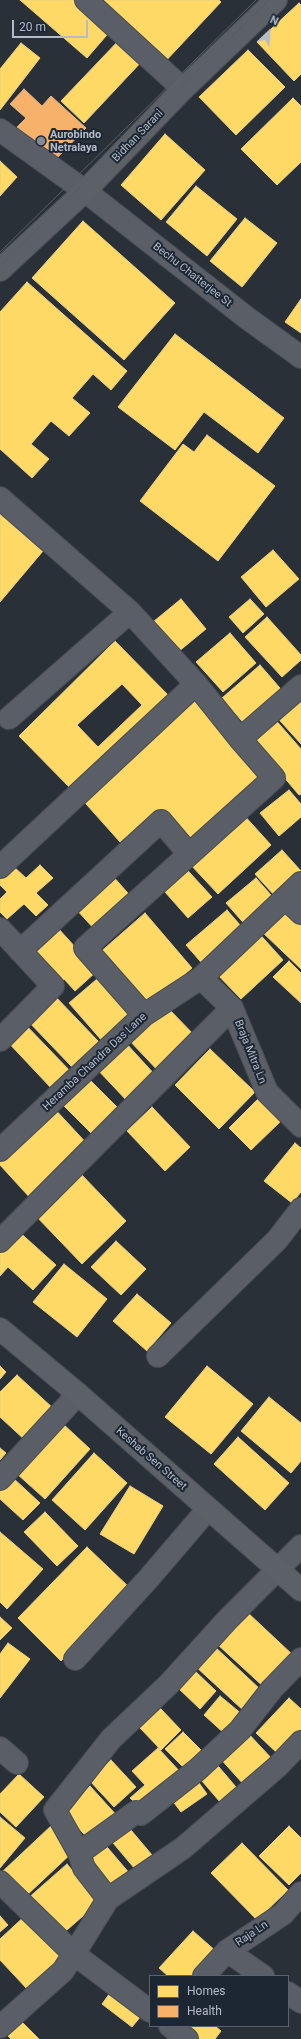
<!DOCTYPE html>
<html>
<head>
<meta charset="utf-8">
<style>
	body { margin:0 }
	#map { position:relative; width:301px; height:2039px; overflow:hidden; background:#2a3038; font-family:Roboto,sans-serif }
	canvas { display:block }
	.legend { position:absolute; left:149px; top:1975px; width:140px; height:52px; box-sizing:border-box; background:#1d2633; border:1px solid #59626f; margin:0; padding:5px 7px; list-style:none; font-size:12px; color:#b4bcc9 }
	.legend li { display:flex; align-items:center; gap:8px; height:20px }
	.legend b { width:20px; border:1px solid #59626f }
	.north { position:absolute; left:249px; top:12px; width:40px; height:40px; -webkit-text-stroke:3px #1d2633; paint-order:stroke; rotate:25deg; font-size:11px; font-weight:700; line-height:16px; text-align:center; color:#b4bcc9 }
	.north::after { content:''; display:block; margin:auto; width:14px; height:18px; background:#b4bcc9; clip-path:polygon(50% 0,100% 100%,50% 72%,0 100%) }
	.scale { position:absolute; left:12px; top:20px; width:76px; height:18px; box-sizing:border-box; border:2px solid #b4bcc9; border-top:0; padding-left:5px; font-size:12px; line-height:14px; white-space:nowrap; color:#b4bcc9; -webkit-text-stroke:3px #1d2633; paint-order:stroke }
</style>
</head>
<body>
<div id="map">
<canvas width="301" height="2039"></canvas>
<ul class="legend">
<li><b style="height:11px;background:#ffd966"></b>Homes</li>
<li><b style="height:11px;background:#f6b26b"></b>Health</li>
</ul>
<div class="north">N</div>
<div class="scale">20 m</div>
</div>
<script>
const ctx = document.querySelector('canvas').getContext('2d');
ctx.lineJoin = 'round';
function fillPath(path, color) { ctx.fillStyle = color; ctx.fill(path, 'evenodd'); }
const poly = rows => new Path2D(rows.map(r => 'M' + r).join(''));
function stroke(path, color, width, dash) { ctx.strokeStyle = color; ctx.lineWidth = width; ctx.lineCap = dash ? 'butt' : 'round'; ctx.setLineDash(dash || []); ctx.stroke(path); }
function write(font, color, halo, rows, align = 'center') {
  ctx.font = font + ' Roboto,sans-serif'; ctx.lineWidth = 4; ctx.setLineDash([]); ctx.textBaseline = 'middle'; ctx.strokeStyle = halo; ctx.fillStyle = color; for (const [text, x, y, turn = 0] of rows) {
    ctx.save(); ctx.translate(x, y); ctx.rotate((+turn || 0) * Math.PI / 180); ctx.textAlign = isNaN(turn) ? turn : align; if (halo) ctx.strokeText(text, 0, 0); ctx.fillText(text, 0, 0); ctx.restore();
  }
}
const homes = poly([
	[20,0,80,0,113,28,87,58,20,0],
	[91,0,219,0,221,2,162,65,91,0],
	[299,3,301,5,301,74,294,81,257,42,299,3],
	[122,37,145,58,84,123,61,101,122,37],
	[21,43,40,58,0,110,0,69,21,43],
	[248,50,285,87,236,135,199,97,248,50],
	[293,98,301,106,301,162,277,185,241,149,293,98],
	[165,134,205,170,161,220,121,185,165,134],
	[0,161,17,177,0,196,0,161],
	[196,186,237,219,207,256,166,222,196,186],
	[245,218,277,243,242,287,210,261,245,218],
	[83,221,175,303,124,360,32,278,83,221],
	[27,282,127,371,111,390,93,374,72,398,90,413,69,436,51,421,31,444,49,459,32,478,0,449,0,312,27,282],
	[301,299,301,333,285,322,301,299],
	[175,334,284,418,258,453,204,412,175,450,118,407,175,334],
	[207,435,275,486,218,561,140,501,183,444,194,452,207,435],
	[0,514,43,551,0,602,0,514],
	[273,550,299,579,266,607,241,577,273,550],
	[181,599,206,629,178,652,153,622,181,599],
	[250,599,264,614,243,633,229,617,250,599],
	[267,617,301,655,301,660,282,677,245,637,267,617],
	[230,633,256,663,223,692,196,662,230,633],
	[115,641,171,698,75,793,19,736,115,641],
	[122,684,142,705,98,747,77,725,122,684],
	[260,665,286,695,247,727,222,698,260,665],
	[294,694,301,702,301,744,273,713,294,694],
	[190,696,264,779,187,847,156,811,120,842,78,795,190,696],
	[273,717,301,749,301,794,299,795,250,737,273,717],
	[289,790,301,804,301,817,279,836,260,813,289,790],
	[242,813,271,845,218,894,189,863,242,813],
	[282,850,301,871,274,895,255,874,282,850],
	[180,862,212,897,188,918,157,883,180,862],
	[40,865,53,878,36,893,48,905,36,916,24,904,7,919,0,912,0,899,7,892,0,885,0,878,13,866,26,878,40,865],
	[111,874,134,900,97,932,74,907,111,874],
	[256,878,278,903,248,928,226,903,256,878],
	[286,902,301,917,301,969,260,930,286,902],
	[227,910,247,933,206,968,186,945,227,910],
	[145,913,192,968,144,1009,97,955,145,913],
	[57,927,97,971,75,991,64,979,57,986,27,954,57,927],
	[256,930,283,960,241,999,213,970,256,930],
	[289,961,301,973,301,1003,273,977,289,961],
	[104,973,139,1012,103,1042,69,1003,104,973],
	[53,994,99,1042,72,1067,26,1019,53,994],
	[165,1005,198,1039,162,1075,129,1040,165,1005],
	[22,1021,71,1072,52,1089,4,1038,22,1021],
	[124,1041,157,1077,129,1103,95,1067,124,1041],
	[210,1049,255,1092,219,1129,175,1085,210,1049],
	[89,1079,119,1109,93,1135,63,1105,89,1079],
	[259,1098,281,1121,251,1150,229,1128,259,1098],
	[52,1106,90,1147,32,1200,0,1165,0,1154,52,1106],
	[152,1107,190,1147,165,1171,127,1131,152,1107],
	[295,1143,301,1148,301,1192,292,1203,264,1181,295,1143],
	[79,1172,126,1221,82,1264,34,1214,79,1172],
	[16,1229,56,1265,33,1290,8,1267,0,1276,0,1247,16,1229],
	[116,1241,146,1269,121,1295,91,1267,116,1241],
	[64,1264,107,1299,77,1337,33,1302,64,1264],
	[137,1294,171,1323,147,1351,113,1321,137,1294],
	[0,1366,6,1372,0,1379,0,1366],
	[207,1366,253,1404,211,1454,165,1417,207,1366],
	[17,1375,55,1410,26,1441,0,1417,0,1392,17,1375],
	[269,1397,301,1423,301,1461,291,1473,241,1431,269,1397],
	[62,1423,90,1449,45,1499,16,1473,62,1423],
	[238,1437,289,1483,265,1510,214,1464,238,1437],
	[0,1448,6,1453,0,1460,0,1448],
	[94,1453,127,1483,85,1530,52,1500,94,1453],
	[12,1477,40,1503,23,1520,0,1499,0,1490,12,1477],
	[130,1486,163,1506,134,1554,100,1534,130,1486],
	[45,1512,78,1546,57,1566,24,1532,45,1512],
	[0,1532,43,1569,7,1609,0,1602,0,1532],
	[87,1547,131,1589,61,1661,18,1618,87,1547],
	[247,1612,295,1657,266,1689,217,1644,247,1612],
	[0,1617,12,1628,0,1640,0,1617],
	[8,1643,30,1659,0,1698,0,1654,8,1643],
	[213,1645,262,1691,244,1711,194,1665,213,1645],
	[194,1670,216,1691,200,1709,177,1687,194,1670],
	[220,1696,243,1715,226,1735,204,1715,220,1696],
	[289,1698,301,1709,301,1729,278,1754,256,1733,289,1698],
	[160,1708,181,1730,161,1750,140,1728,160,1708],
	[246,1731,274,1761,245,1786,218,1756,246,1731],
	[183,1732,206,1755,188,1772,165,1749,183,1732],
	[158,1748,183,1775,143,1811,130,1798,145,1785,132,1771,158,1748],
	[111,1760,136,1787,114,1807,89,1780,111,1760],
	[213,1760,236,1787,220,1802,196,1774,213,1760],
	[19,1774,44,1797,16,1827,0,1812,0,1794,19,1774],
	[194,1776,207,1794,181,1812,168,1795,194,1776],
	[90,1786,119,1818,92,1843,63,1811,90,1786],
	[0,1817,25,1838,0,1868,0,1817],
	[125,1823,152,1855,135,1869,108,1837,125,1823],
	[52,1825,75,1850,26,1896,2,1872,52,1825],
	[289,1826,301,1838,301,1873,289,1885,259,1856,289,1826],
	[102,1841,130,1874,109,1891,82,1857,102,1841],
	[242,1843,288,1890,257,1920,211,1873,242,1843],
	[67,1864,99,1902,59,1937,26,1900,67,1864],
	[27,1914,65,1956,28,1990,0,1960,0,1939,27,1914],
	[0,1916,8,1925,0,1932,0,1916],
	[193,1931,218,1953,196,1976,168,1976,159,1968,193,1931],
	[115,1986,146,2010,132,2027,102,2004,115,1986],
	[19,2019,39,2039,11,2039,5,2033,19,2019],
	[175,2026,215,2026,221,2031,215,2039,191,2039,175,2026]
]);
const health = poly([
	[24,89,42,106,51,96,86,128,54,161,17,127,26,118,10,104,24,89]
]);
const minor = poly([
	[86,0,183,89],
	[0,130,85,191,247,318,301,357],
	[0,498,130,612,196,684,240,739,274,778,85,948,144,1015],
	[9,718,130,612],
	[240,739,301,686],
	[0,867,196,684],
	[285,898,301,913],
	[0,929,53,986,0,1040],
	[20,951,161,821,188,853],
	[201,978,232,1008,267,1092,301,1126],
	[0,1150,144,1015,201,978,301,883],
	[0,1241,232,1008],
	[158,1356,277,1240,301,1209],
	[0,1479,78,1394],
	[75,1659,149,1578,208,1509],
	[0,1748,17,1763],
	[79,1853,55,1810,111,1739,169,1684,228,1619,301,1546],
	[0,1882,74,1954,108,1899,183,1848,277,1767,301,1742],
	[108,1899,84,1868,79,1853,136,1812,141,1814,197,1770,240,1730,272,1689,301,1659],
	[227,1951,263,1976],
	[204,1976,227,1951,283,1914,301,1893],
	[288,1993,301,2002],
	[170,2026,187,2039],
	[0,2027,63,1971,74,1954,150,2011]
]);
const major = poly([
	[0,270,85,191,183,89,276,0],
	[0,1329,78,1394,301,1590]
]);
const tram = poly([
	[0,252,256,0],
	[0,266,269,0]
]);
const markers = [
	[41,141,5,"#848b96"]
];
const poiNames = [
	["Aurobindo",50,135],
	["Netralaya",50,148]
];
const streetNames = [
	["Bidhan Sarani",138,136,-46],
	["Bechu Chatterjee St",192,275,38],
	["Braja Mitra Ln",250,1052,68],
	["Heramba Chandra Das Lane",95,1062,-43],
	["Keshab Sen Street",151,1459,41],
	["Raja Ln",252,1934,-34]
];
fillPath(homes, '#ffd966');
stroke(homes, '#e8d084', 1);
fillPath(health, '#f6b26b');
stroke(health, '#e2b587', 1);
stroke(minor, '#484c53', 24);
stroke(major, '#484c55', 24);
stroke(minor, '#5a5e66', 22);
stroke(major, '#5c6168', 22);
stroke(tram, '#595d64', 1);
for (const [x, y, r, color] of markers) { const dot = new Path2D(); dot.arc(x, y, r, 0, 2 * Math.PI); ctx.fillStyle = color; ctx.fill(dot); stroke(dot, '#1d2633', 1.5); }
write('bold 11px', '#b4bcc9', '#1d2633', poiNames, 'left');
write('11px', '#b4bcc9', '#1d2633', streetNames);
</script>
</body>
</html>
